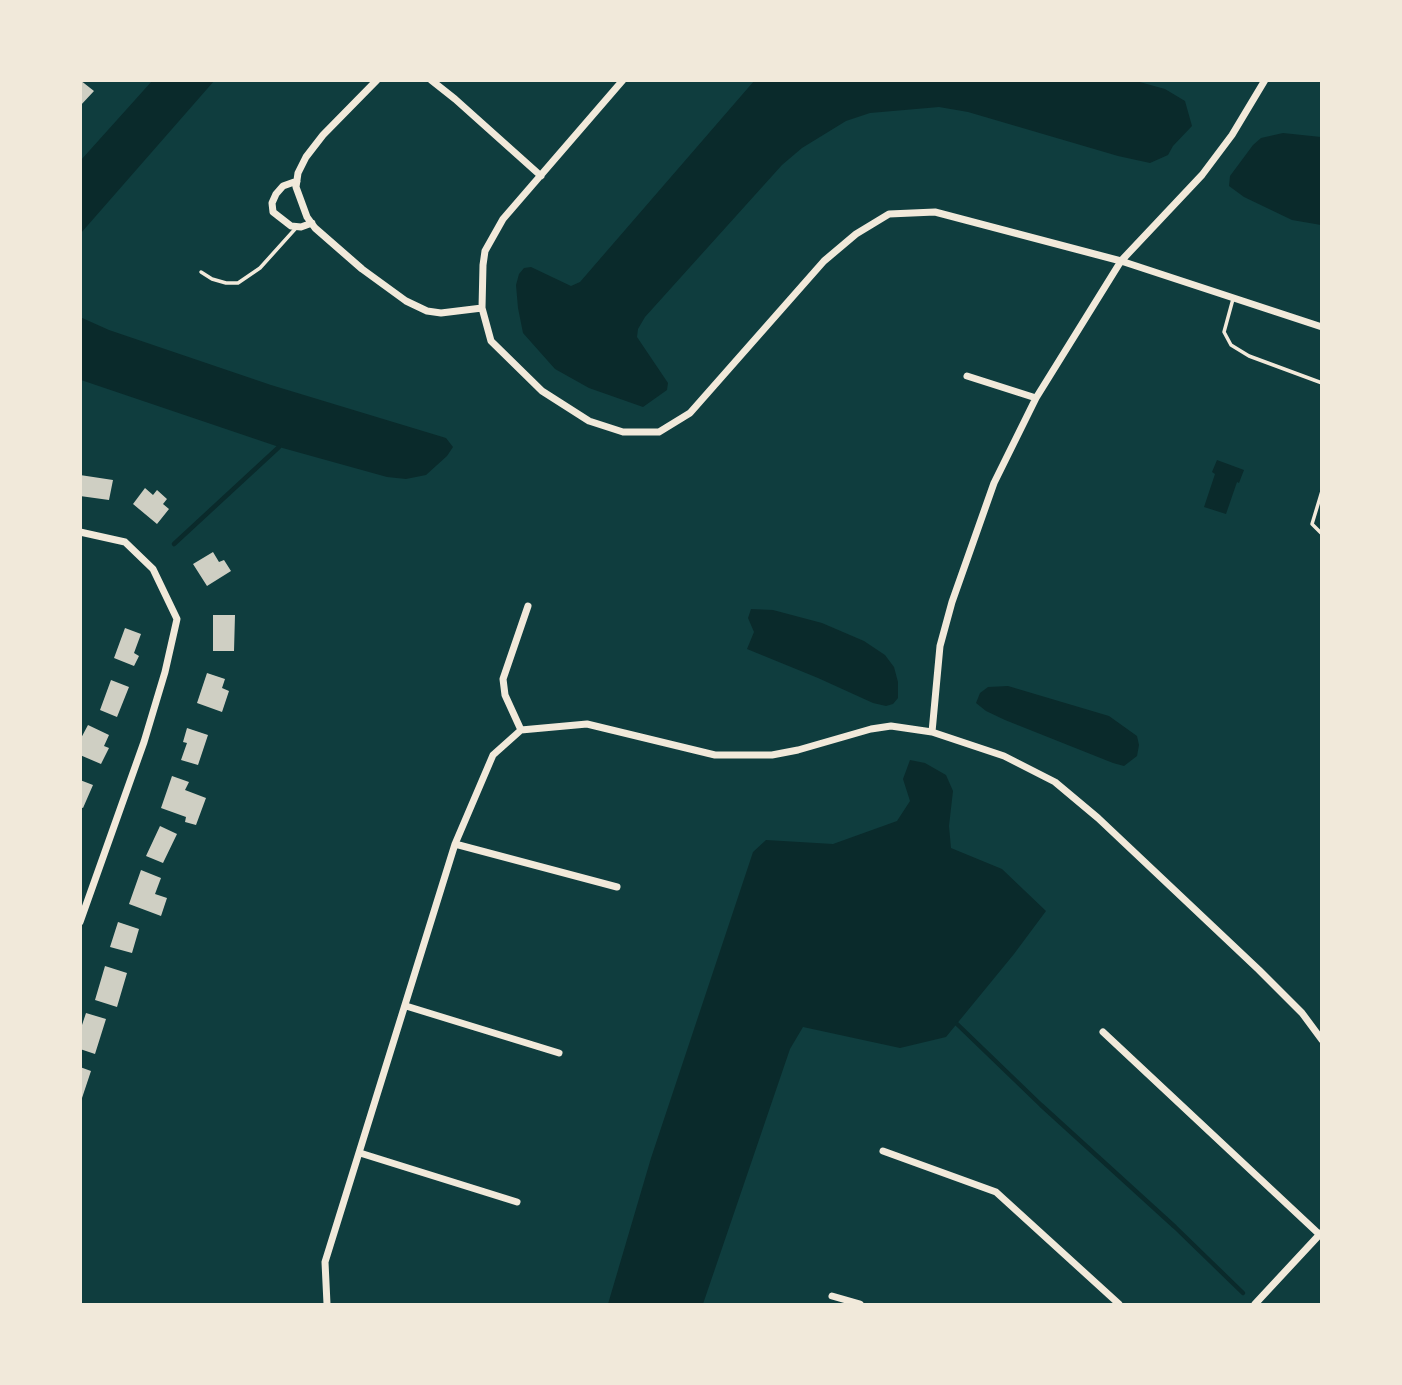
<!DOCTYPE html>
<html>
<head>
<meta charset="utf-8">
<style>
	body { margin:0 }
	#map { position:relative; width:1402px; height:1385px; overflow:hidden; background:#0f3d3e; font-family:"Golos Text",sans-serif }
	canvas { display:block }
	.frame { position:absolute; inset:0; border:82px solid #f1e9da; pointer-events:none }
</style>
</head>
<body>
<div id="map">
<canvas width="1402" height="1385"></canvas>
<div class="frame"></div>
</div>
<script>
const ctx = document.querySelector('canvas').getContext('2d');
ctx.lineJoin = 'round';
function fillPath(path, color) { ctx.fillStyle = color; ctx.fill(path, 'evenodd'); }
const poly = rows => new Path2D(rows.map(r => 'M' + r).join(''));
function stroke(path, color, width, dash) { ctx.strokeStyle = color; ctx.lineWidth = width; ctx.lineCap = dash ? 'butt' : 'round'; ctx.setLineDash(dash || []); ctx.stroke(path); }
const water = poly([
	[152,81,214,81,81,233,81,160],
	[754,81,1136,81,1165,89,1185,101,1192,126,1173,146,1168,155,1150,163,1118,156,968,112,939,107,870,113,846,121,802,148,782,165,645,317,638,329,637,337,668,383,667,390,643,407,589,388,555,369,523,333,518,308,516,285,519,274,524,268,531,267,571,286,580,282],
	[1283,133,1321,137,1321,225,1292,220,1244,197,1229,186,1230,176,1253,145,1261,138],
	[80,317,109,330,271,385,446,438,453,447,447,456,426,475,406,479,387,477,279,447,81,380],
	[1217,460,1244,470,1239,483,1237,482,1226,514,1204,507,1215,474,1212,472],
	[751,609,773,610,822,623,864,641,885,655,894,667,898,682,898,698,893,704,886,706,873,703,818,678,747,649,754,632,748,618],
	[1008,686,1109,716,1137,736,1139,745,1137,756,1124,766,1113,763,1005,720,986,711,976,703,980,693,988,687],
	[910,760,925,763,946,775,953,791,949,826,951,848,1002,869,1046,911,1014,954,946,1037,900,1048,803,1027,790,1049,703,1304,608,1304,651,1158,753,852,766,840,833,844,897,821,910,801,903,779]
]);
const stream = poly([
	[174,544,279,447],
	[957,1024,1041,1105,1175,1227,1243,1293]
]);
const building = poly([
	[80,80,94,91,80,106],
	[80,475,113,480,109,500,80,496],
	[145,488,153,495,157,490,167,499,163,504,169,509,157,524,133,504],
	[213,552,219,562,224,560,231,571,207,586,193,564],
	[213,615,235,615,234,651,213,651],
	[125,628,141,634,134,653,139,656,134,666,114,658],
	[207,673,225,679,222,688,229,691,222,712,197,703],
	[111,680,129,687,117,717,100,710],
	[88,725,109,735,104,746,109,748,101,764,80,755,80,740],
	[187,728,208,735,198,765,181,760,187,743,183,742],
	[172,776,189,782,185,790,206,798,196,825,185,822,186,817,161,808],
	[80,780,93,785,83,808,80,807],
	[160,826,177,834,163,863,146,856],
	[141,870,161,878,155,894,167,898,161,916,129,904],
	[118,922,139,929,132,953,110,947],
	[105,966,127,973,117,1007,95,1000],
	[86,1013,106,1019,95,1054,80,1049,80,1031],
	[80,1067,91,1071,81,1101,80,1101]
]);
const service = poly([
	[201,272,212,279,226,283,238,283,260,268,296,228],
	[1233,299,1224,332,1231,345,1249,356,1322,383],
	[1322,491,1312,524,1322,534]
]);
const minor = poly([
	[377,80,323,135,306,157,298,173,296,187,307,217,315,228,362,269,406,301,427,311,441,313,482,308],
	[431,80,455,99,541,176],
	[623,80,503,219,485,251,483,265,482,308,491,341,542,391,589,421,623,432,659,432,690,413,824,261,856,234,889,214,935,212,1121,261,1322,327],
	[297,181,283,186,276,194,272,203,273,212,291,226,301,227,312,223],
	[967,376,1036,398],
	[80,532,125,542,153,569,177,619,165,672,144,742,80,922],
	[521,730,505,695,503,679,528,606],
	[932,732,940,646,952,602,994,483,1036,398,1121,261,1202,175,1232,135,1265,80],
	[455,844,617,887],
	[406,1006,559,1053],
	[1103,1032,1320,1235],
	[883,1151,996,1192,1119,1304],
	[360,1153,517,1202],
	[832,1296,860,1304],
	[327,1304,325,1262,455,844,493,755,521,730,587,724,715,755,772,755,798,750,871,729,891,726,932,732,1004,756,1055,782,1098,818,1259,970,1302,1013,1322,1040],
	[1255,1304,1321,1233]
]);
fillPath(water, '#0a2a2b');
stroke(stream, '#0a2a2b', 4.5);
fillPath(building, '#cfcfc3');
stroke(service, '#f1e9da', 3.5);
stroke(minor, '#f1e9da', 7);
</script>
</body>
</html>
